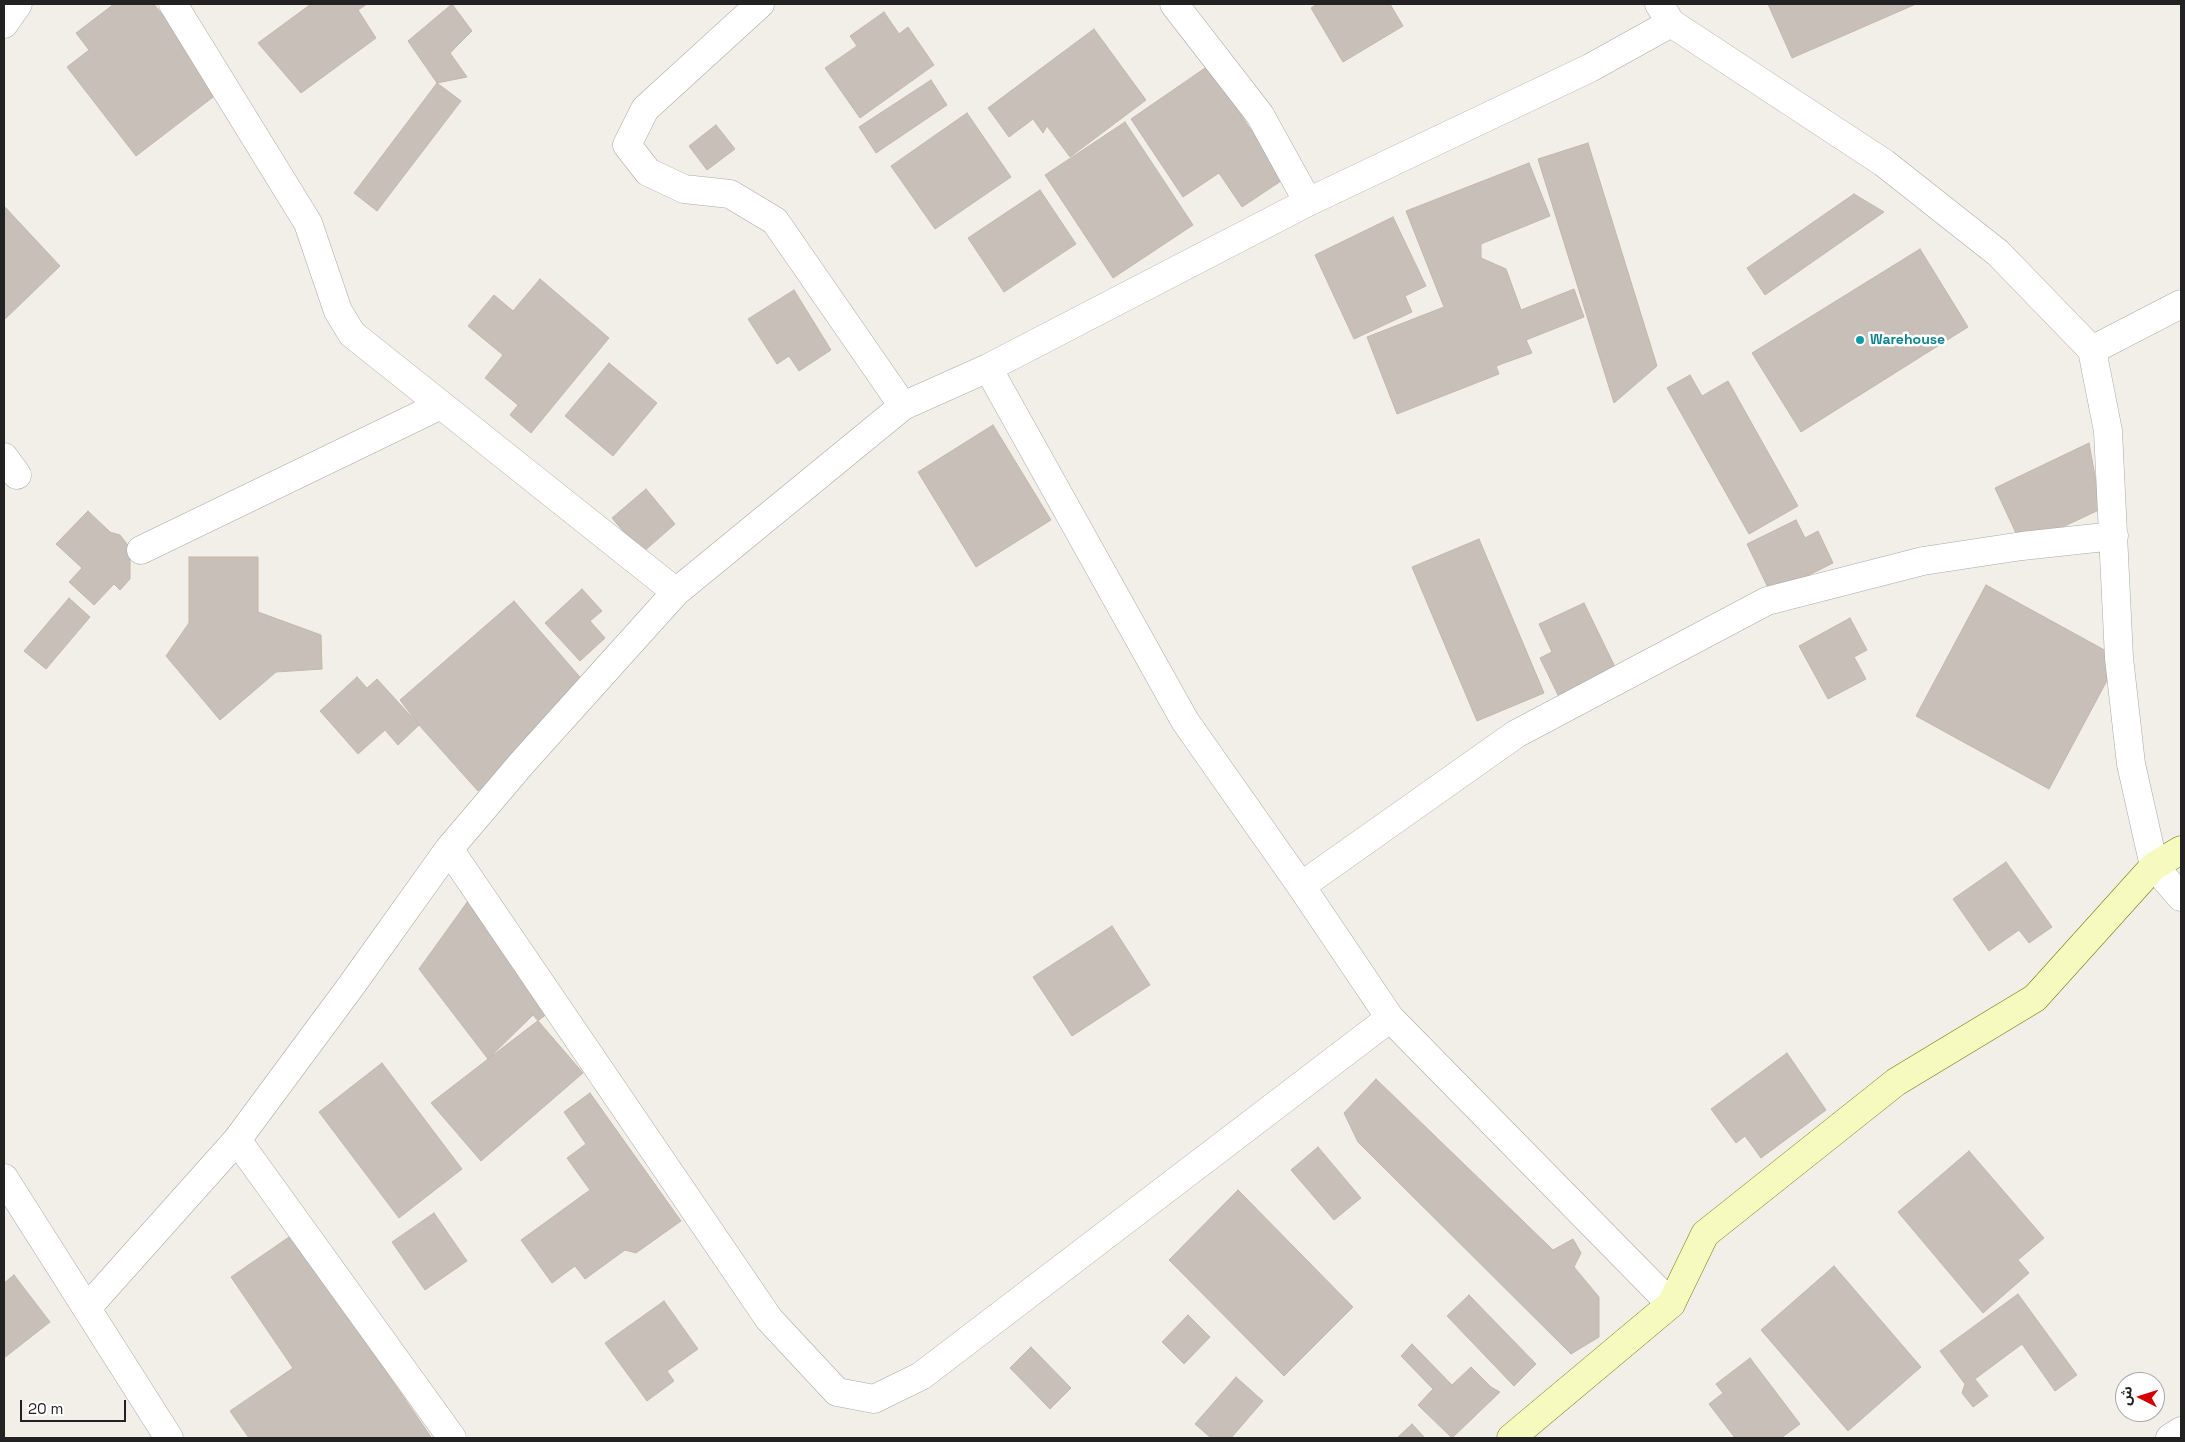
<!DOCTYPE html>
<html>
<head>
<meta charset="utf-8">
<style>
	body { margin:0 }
	#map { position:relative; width:2185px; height:1442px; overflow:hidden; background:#f2efe9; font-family:"Space Grotesk","Noto Sans Arabic",sans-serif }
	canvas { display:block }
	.frame { position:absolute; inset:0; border:5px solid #222; pointer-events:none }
	.north { position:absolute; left:2115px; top:1372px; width:50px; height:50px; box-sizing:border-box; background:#fff; border:1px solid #a7a7a7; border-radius:50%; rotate:275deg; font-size:14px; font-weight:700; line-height:20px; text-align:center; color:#222 }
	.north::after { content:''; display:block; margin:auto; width:18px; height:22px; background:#d40000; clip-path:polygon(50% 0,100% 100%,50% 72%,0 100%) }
	.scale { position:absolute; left:20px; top:1400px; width:106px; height:22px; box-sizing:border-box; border:2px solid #222; border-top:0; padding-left:6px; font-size:15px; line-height:18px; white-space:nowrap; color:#222; -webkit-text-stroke:4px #fff; paint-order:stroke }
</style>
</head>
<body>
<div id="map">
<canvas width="2185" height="1442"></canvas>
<div class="frame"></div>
<div class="north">ش</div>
<div class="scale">20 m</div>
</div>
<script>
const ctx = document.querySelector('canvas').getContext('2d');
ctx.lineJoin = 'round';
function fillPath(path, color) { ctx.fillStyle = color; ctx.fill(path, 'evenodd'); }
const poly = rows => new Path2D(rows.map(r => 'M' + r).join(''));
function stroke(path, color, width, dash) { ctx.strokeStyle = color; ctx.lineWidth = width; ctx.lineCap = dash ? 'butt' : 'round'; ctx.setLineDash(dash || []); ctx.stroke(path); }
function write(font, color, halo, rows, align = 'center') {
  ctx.font = font + ' "Space Grotesk",sans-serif'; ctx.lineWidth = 5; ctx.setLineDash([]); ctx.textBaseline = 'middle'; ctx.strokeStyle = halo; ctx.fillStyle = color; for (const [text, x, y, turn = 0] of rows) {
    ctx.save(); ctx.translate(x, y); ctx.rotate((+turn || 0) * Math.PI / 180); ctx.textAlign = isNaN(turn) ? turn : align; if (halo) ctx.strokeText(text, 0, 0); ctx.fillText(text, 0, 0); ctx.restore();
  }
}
const building = poly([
	[114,4,154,4,221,91,136,156,67,67,89,50,76,33,114,4],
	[311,4,367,4,358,10,376,38,301,93,258,43,311,4],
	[452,4,472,31,450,53,467,77,437,83,408,41,452,4],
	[1317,4,1390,4,1403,26,1343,62,1311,8,1317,4],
	[1768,4,1916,4,1792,58,1768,4],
	[884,12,899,34,908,27,934,65,860,118,825,68,857,46,850,36,884,12],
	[1094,29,1146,100,1070,157,1047,126,1043,133,1033,119,1009,137,988,108,1094,29],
	[1208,66,1284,179,1242,207,1219,173,1183,197,1131,119,1208,66],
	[931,80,947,105,876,153,859,127,931,80],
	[437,83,461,101,377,211,354,193,437,83],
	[967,113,1011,177,935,229,891,166,967,113],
	[1125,122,1193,225,1113,278,1045,175,1125,122],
	[716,125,735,149,707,170,689,146,716,125],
	[1588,143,1657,366,1614,403,1538,159,1588,143],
	[1529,163,1550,216,1481,244,1481,258,1506,269,1521,310,1574,289,1584,317,1526,340,1532,353,1496,366,1499,374,1397,414,1367,337,1444,307,1406,211,1529,163],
	[1040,190,1076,244,1004,292,968,238,1040,190],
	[1854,194,1884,212,1765,295,1747,268,1854,194],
	[4,206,60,266,4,320,4,206],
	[1393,217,1426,286,1405,296,1412,312,1354,339,1315,255,1393,217],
	[1920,249,1968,327,1801,432,1752,353,1920,249],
	[540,279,609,338,531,433,510,415,518,405,485,378,503,355,468,326,494,295,513,311,540,279],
	[794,290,831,350,799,371,789,356,777,364,748,319,794,290],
	[609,363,657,403,613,456,565,416,609,363],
	[1690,375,1702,396,1728,381,1798,506,1749,534,1667,388,1690,375],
	[993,425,1051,520,976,567,918,472,993,425],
	[2089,443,2101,509,2022,546,1995,488,2089,443],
	[646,489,675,524,642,553,612,518,646,489],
	[88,511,110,532,120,535,130,548,130,579,120,590,114,584,94,605,69,582,82,568,56,544,88,511],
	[1796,520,1805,538,1818,531,1833,563,1771,594,1747,544,1796,520],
	[1479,539,1544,693,1477,721,1412,567,1479,539],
	[189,557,258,557,258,612,321,635,322,669,276,672,220,720,166,656,189,623,189,557],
	[1986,585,2119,658,2049,789,1916,716,1986,585],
	[582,589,602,611,590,621,605,638,580,661,545,623,582,589],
	[69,598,90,617,46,669,24,651,69,598],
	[514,601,592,691,478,791,419,725,400,700,514,601],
	[1584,603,1616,669,1559,697,1540,658,1552,652,1539,624,1584,603],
	[1850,618,1867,650,1854,657,1866,679,1828,699,1799,646,1850,618],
	[357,677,367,688,377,679,419,725,398,745,385,730,358,754,320,711,357,677],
	[2006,862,2052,927,2029,943,2019,930,1989,951,1953,899,2006,862],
	[468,901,552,1010,488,1059,419,969,468,901],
	[1112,926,1150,985,1072,1036,1033,977,1112,926],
	[533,1015,583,1073,481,1161,431,1103,488,1059,533,1015],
	[1787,1053,1826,1110,1761,1158,1745,1136,1736,1143,1711,1109,1787,1053],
	[382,1063,462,1169,399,1218,319,1112,382,1063],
	[1376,1079,1553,1250,1573,1239,1581,1253,1574,1267,1599,1297,1599,1337,1571,1354,1358,1142,1344,1113,1376,1079],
	[590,1093,681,1221,636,1253,625,1250,585,1279,575,1266,552,1283,521,1240,590,1190,567,1158,586,1144,564,1112,590,1093],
	[1318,1147,1361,1198,1334,1220,1291,1170,1318,1147],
	[1969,1151,2044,1238,2018,1260,2029,1273,1983,1313,1898,1212,1969,1151],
	[1238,1190,1353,1307,1284,1376,1169,1260,1238,1190],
	[434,1213,467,1261,425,1290,392,1242,434,1213],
	[292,1235,431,1437,429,1438,249,1438,230,1411,293,1368,231,1277,292,1235],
	[1834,1266,1921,1367,1848,1431,1761,1330,1834,1266],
	[14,1275,50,1322,4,1358,4,1283,14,1275],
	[2018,1294,2077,1375,2055,1391,2022,1344,1975,1379,1988,1396,1973,1407,1962,1393,1965,1384,1940,1351,2018,1294],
	[1469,1295,1536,1364,1514,1386,1447,1316,1469,1295],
	[664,1301,698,1349,667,1371,674,1381,647,1401,605,1343,664,1301],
	[1188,1315,1210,1337,1184,1364,1162,1342,1188,1315],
	[1412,1344,1452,1385,1471,1367,1491,1387,1500,1392,1452,1438,1418,1405,1433,1389,1401,1356,1412,1344],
	[1031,1347,1071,1388,1050,1409,1010,1368,1031,1347],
	[1750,1358,1800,1424,1781,1438,1735,1438,1709,1404,1723,1393,1716,1384,1750,1358],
	[1236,1377,1263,1401,1231,1438,1211,1438,1195,1424,1236,1377],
	[1412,1424,1425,1438,1397,1438,1412,1424]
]);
const street = poly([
	[173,4,308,223,338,311,352,334,676,592],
	[760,4,645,109,627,145,648,172,684,189,730,194,775,221,903,406],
	[1174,4,1260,115,1308,202],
	[1659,4,1671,23,1884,163,1998,253,2092,350,2108,431,2119,658,2131,764,2154,866,2181,897],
	[4,24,18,4],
	[2092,350,2181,304],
	[988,368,1185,721,1301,886,1390,1018,1671,1304],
	[4,457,17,475],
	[141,550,441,405],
	[449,849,769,1319,837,1392,874,1399,921,1376,1390,1018],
	[1301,886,1516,734,1767,601,1923,561,2022,546,2114,536],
	[237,1140,452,1438],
	[4,1178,169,1438],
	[87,1308,237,1140,351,986,449,849,522,763,676,592,903,406,988,368,1308,202,1590,68,1671,23],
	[2170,1438,2181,1431]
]);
const secondary = poly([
	[1511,1438,1671,1304,1705,1234,1896,1082,2035,998,2154,866,2181,850]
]);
const markers = [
	[1860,340,5,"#0f9aa8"]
];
const cultureNames = [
	["Warehouse",1870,340]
];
fillPath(building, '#c7bfb8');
stroke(building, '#c4b6ab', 1);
stroke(street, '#a9a9a9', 29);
stroke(secondary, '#707d05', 29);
stroke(street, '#fff', 28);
stroke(secondary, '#f7fabf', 28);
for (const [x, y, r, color] of markers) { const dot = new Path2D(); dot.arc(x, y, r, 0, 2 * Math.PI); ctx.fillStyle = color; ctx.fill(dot); stroke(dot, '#fff', 2); }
write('bold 14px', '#0d838f', '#fff', cultureNames, 'left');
</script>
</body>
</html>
